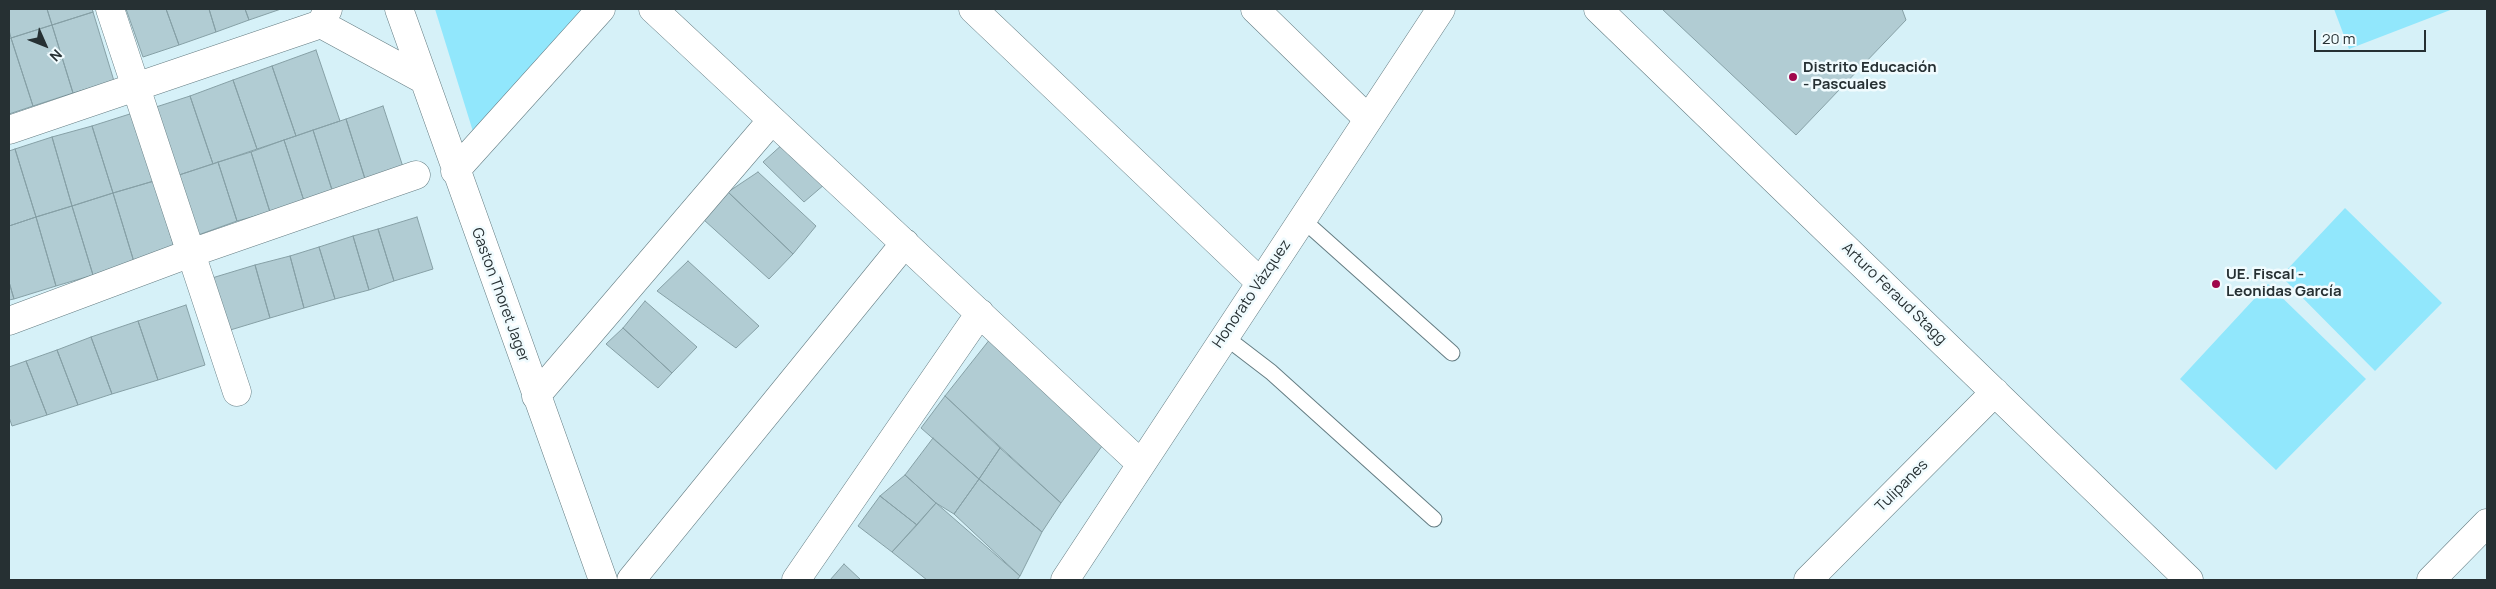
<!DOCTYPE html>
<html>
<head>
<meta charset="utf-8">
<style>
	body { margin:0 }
	#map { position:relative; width:2496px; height:589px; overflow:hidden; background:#d6f1f8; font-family:Manrope,sans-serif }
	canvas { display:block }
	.frame { position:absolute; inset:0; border:10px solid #263033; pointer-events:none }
	.north { position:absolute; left:20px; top:20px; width:50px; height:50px; -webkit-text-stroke:4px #f0fbfe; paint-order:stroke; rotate:134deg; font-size:14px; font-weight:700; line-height:20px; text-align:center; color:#263033 }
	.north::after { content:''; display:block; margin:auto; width:18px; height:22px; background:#263033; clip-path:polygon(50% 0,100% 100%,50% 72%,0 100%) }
	.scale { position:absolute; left:2314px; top:30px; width:112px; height:22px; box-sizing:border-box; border:2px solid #263033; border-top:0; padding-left:6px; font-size:15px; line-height:18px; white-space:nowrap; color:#263033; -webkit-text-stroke:4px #f0fbfe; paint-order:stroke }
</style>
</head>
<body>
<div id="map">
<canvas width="2496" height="589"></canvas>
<div class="frame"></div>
<div class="north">N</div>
<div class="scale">20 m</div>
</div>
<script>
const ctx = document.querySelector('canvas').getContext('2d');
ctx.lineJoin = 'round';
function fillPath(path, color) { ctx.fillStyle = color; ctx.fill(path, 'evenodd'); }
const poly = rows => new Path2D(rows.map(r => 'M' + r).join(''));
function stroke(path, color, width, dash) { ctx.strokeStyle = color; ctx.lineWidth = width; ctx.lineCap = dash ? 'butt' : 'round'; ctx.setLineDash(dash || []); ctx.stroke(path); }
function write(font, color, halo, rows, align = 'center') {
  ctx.font = font + ' Manrope,sans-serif'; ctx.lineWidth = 5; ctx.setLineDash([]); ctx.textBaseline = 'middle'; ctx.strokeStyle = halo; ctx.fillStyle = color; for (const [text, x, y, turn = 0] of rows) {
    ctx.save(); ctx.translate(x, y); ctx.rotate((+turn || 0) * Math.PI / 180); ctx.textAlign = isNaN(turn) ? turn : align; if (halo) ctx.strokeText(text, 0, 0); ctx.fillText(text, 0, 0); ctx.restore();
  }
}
const green = poly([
	[435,9,590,9,475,138],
	[2334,9,2453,9,2349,49],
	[2345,208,2442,303,2375,371,2281,276],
	[2268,284,2366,379,2276,470,2180,379]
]);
const building = poly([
	[9,9,47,9,52,25,11,38,9,30,9,9],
	[47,9,92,9,93,12,52,25,47,9],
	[126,9,166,9,179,45,143,57,126,9],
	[166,9,209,9,216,32,179,45,166,9],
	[209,9,245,9,249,20,216,32,209,9],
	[245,9,281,9,249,20,245,9],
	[1662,9,1902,9,1906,20,1796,135,1662,9],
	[93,12,114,81,73,93,52,25,93,12],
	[52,25,73,93,33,106,11,38,52,25],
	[11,38,33,106,9,114,9,39,11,38],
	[316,50,340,121,296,136,272,66,316,50],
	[272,66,296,136,257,149,233,80,272,66],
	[233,80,257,149,213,164,190,96,233,80],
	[190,96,213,164,179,175,156,107,190,96],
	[383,106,404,170,366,182,346,119,383,106],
	[133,113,154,181,113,193,92,126,133,113],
	[346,119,366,182,333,193,313,130,346,119],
	[92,126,113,193,72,206,52,137,92,126],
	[313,130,333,193,304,201,284,140,313,130],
	[52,137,72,206,36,217,15,149,52,137],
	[284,140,304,201,270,212,251,152,284,140],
	[784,143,825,184,804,202,763,162,784,143],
	[15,149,36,217,9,226,9,151,15,149],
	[251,152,270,212,237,221,218,162,251,152],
	[218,162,237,221,198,235,179,175,218,162],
	[758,172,816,226,793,254,728,192,758,172],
	[154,181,175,250,134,262,113,193,154,181],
	[728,192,793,254,769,279,704,220,728,192],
	[113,193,134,262,93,275,72,206,113,193],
	[72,206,93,275,56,286,36,217,72,206],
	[36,217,56,286,14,299,9,282,9,226,36,217],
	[417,217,433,269,394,281,378,229,417,217],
	[378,229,394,281,369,290,353,236,378,229],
	[353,236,369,290,335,299,319,247,353,236],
	[319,247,335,299,304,308,290,256,319,247],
	[290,256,304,308,270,318,255,265,290,256],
	[688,261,759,326,736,348,657,291,688,261],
	[255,265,270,318,227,331,212,278,255,265],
	[9,282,14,299,9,300,9,282],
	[645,301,697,347,672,373,623,328,645,301],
	[186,305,205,365,158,380,138,321,186,305],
	[138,321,158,380,112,394,91,337,138,321],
	[623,328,672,373,658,388,606,344,623,328],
	[998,329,1110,435,1061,503,945,396,998,329],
	[91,337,112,394,78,405,57,350,91,337],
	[57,350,78,405,47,415,26,361,57,350],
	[26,361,47,415,12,426,9,417,9,367,26,361],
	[945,396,1000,448,979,479,921,428,945,396],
	[933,438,979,479,954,514,936,503,905,475,933,438],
	[1000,448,1061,503,1042,532,979,479,1000,448],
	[905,475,936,503,917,525,880,496,905,475],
	[979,479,1042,532,1020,576,954,514,979,479],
	[880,496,917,525,892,552,858,526,880,496],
	[936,503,1020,576,1017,580,927,580,892,552,936,503],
	[844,564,861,580,830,580,844,564]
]);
const lane = poly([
	[1302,219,1452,353],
	[1224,336,1271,372,1434,519]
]);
const street = poly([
	[110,9,237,392],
	[328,9,321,24,424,80],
	[399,9,603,580],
	[653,9,1140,463],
	[973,9,1260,282],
	[1255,9,1368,119],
	[1598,9,2189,580],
	[9,130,321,24],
	[455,171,601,9],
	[9,321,191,253,416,175],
	[536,396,772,120],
	[631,580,905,243],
	[796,580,980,313],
	[1808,580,1995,392],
	[2431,580,2487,523]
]);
const secondary = poly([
	[1065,580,1441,9]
]);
const markers = [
	[1793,77,5,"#a0074b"],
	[2216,284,5,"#a0074b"]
];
const poiNames = [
	["Distrito Educación",1803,68],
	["- Pascuales",1803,85],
	["UE. Fiscal -",2226,275],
	["Leonidas García",2226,292]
];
const streetNames = [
	["Honorato Vázquez",1252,294,-56],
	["Arturo Feraud Stagg",1894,294,44],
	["Gaston Thoret Jager",500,295,70],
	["Tulipanes",1902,486,-45]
];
fillPath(green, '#91e7fc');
fillPath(building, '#b1ccd3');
stroke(building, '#86a0a6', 1);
stroke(lane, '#657d83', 17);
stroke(street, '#657d83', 29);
stroke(secondary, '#657d83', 29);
stroke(lane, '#fff', 15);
stroke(street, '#fff', 28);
stroke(secondary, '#fff', 28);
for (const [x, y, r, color] of markers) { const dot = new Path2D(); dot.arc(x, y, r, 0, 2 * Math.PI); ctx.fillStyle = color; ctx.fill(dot); stroke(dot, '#f0fbfe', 2); }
write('bold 15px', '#263033', '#f0fbfe', poiNames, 'left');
write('15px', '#263033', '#f0fbfe', streetNames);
</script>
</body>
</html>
